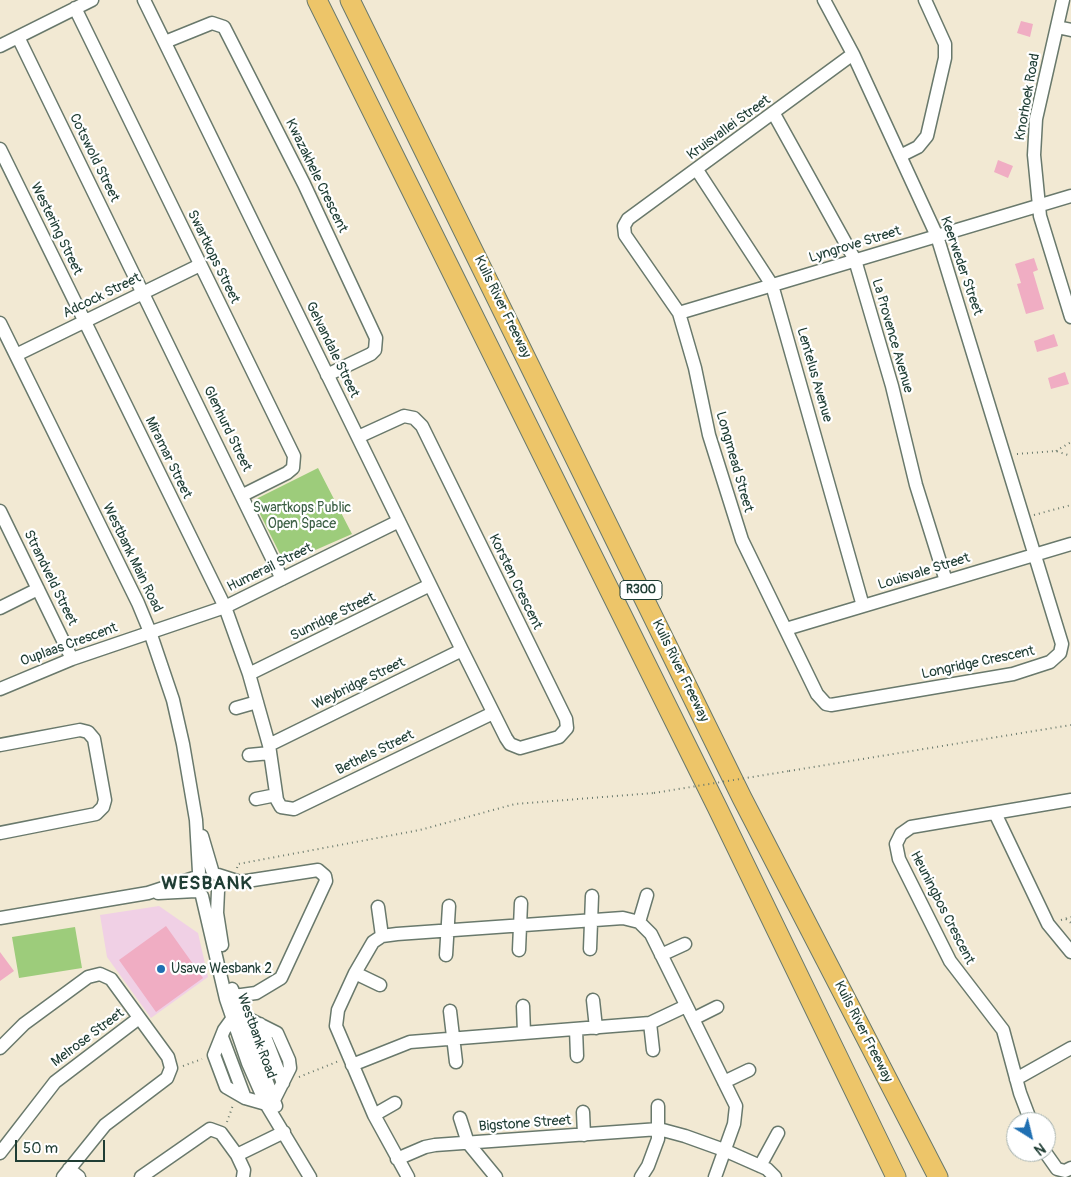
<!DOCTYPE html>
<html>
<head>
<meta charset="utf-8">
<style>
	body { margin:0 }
	#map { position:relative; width:1071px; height:1177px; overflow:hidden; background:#f2e9d3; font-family:Pangolin,sans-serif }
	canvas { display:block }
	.north { position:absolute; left:1006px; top:1112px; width:50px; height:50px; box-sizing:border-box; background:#fff; border:1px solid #a5b1ae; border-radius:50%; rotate:144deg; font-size:14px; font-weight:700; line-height:20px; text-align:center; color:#1f3d34 }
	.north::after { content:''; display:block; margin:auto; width:18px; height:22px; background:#1f6fb2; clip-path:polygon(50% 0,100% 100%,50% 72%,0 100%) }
	.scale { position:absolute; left:15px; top:1140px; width:90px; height:22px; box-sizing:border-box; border:2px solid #1f3d34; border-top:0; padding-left:6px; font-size:15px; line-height:18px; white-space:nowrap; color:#1f3d34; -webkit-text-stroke:4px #fff; paint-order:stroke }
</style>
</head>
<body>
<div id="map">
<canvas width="1071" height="1177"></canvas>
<div class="north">N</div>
<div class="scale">50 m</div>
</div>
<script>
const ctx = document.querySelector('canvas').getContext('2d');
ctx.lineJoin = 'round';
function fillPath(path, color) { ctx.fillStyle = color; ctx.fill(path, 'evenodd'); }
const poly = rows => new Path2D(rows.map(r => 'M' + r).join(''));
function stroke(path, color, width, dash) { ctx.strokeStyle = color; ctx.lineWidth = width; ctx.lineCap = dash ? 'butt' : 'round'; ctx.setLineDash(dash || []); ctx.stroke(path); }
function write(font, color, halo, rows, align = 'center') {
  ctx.font = font + ' Pangolin,sans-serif'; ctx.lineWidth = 4.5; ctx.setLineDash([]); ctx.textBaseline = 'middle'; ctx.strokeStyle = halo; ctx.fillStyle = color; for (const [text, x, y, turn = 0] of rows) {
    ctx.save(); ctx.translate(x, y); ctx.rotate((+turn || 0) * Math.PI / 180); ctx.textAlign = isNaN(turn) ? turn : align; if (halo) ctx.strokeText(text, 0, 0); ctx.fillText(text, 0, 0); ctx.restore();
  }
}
const built = poly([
	[159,906,198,933,208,977,151,1018,107,957,100,915]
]);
const green = poly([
	[318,468,352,534,288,562,283,560,256,506,256,499],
	[75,927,82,968,19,978,12,937]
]);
const building = poly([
	[1021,21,1033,24,1030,37,1017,33],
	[998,160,1013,166,1008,178,994,172],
	[1034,258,1038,270,1033,272,1044,309,1026,314,1017,284,1021,283,1015,264],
	[1054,334,1058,346,1037,352,1034,341],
	[1065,372,1069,384,1051,389,1048,378],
	[166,926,203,978,156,1012,119,960],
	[0,952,14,971,0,981]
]);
const path = poly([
	[1056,451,1071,442],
	[1017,454,1056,451,1071,456],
	[1034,515,1071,505],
	[789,771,1071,725],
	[237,868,238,864,420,830,515,804,654,793],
	[1066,919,1071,923],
	[1061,920,1071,917],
	[183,1066,202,1059],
	[299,1077,339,1061],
	[227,1122,233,1105]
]);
const minor = poly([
	[144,0,462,650,506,738,510,744,520,748,559,737,567,728,566,719,422,426,414,418,404,416,358,437],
	[824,0,853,54,937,236,1062,644,1060,653,1050,662,1013,674,831,705,826,704,817,694,742,540,709,435,695,368,679,313,625,235,624,226,628,219,853,54],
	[1063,0,1036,119,1034,155,1040,216,1071,317],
	[75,8,294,456,293,468,287,473,243,495],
	[1057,27,1071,30],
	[18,37,282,579],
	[165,42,212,23,224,27,304,184,376,338,375,350,371,354,327,375],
	[0,46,92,0],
	[774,114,855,260,892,386,916,485,946,581],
	[0,149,225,607,249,674,269,745,277,800,281,807,294,809,493,713],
	[900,156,918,147,927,136,945,58,945,44,925,0],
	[697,170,772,285,863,606],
	[679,313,1071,196],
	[0,323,138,603,150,632,173,700,183,744,196,820,199,872],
	[16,355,200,265],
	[0,511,72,659],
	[0,608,38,589],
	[786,629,1071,544],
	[249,674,430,585],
	[0,689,72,659,225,607,399,521],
	[236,708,257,702],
	[0,745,80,730,88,732,94,739,105,800,103,807,96,814,0,833],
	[269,745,462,650],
	[249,755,270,753],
	[256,799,276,795],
	[995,813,1048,924,1071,952],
	[202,836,212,870],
	[218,875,240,882,318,870,325,876,326,881,281,978,256,993,234,996],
	[218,891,217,913,222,945],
	[158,893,196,891],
	[202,896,226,999,248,1063,266,1104,310,1177],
	[378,907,382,936],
	[0,918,148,893,194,878],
	[639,922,647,895],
	[590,949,592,896],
	[519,950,521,903],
	[446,955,449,906],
	[661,955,685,944],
	[355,973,380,985],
	[232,989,276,1106],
	[593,1000,596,1028],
	[523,1006,524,1033],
	[450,1011,456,1062],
	[241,1015,277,1033,289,1060,290,1068,274,1100],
	[232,1019,224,1030,214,1055,226,1087,245,1098,266,1104],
	[693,1019,717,1007],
	[650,1023,653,1050],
	[260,1024,283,1083],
	[576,1029,577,1056],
	[222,1037,245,1098],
	[0,1048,24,1024,88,977,100,974,111,979,168,1057,171,1068,167,1078,105,1125,63,1177],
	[352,1065,410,1042,650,1023,686,1006],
	[1016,1079,1071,1048],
	[724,1082,749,1070],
	[583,1112,584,1135],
	[374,1115,395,1103],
	[460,1118,468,1143,496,1177],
	[1031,1122,1020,1093,1003,1030,950,961,899,859,896,844,901,834,911,827,1071,800],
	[1045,1152,1057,1169,1065,1171,1071,1168],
	[0,1153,55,1082,139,1018],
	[237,1155,284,1132],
	[397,1159,425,1147,435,1145,659,1129,685,1136,724,1150,767,1169,775,1177],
	[760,1166,778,1133],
	[69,1169,79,1177],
	[141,1177,210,1129,221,1133,237,1155,244,1170,243,1177],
	[408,1177,374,1115,336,1026,338,1010,355,973,373,942,382,936,397,934,623,918,639,922,651,934,736,1106,734,1124,715,1177],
	[641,1177,648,1166,658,1139,658,1106]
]);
const highway = poly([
	[317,0,717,807,896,1177],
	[350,0,742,798,938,1177]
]);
const pathBridge = poly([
	[654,793,789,771]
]);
const markers = [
	[161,969,5,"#1f6fb2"]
];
const shields = [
	[641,590,42]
];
const shieldNames = [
	["R300",641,590]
];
const streetNames = [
	["Knorhoek Road",1028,97,-80],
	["Kruisvallei Street",729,128,-36],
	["Cotswold Street",94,158,64],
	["Kwazakhele Crescent",316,176,64],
	["Westering Street",56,229,64],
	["Lyngrove Street",855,245,-17],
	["Swartkops Street",213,257,64],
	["Keerweder Street",961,266,71],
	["Adcock Street",102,296,-26],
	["Kuils River Freeway",502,307,64],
	["La Provence Avenue",892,336,74],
	["Gelvandale Street",332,350,64],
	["Lentelus Avenue",814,375,74],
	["Glenhurd Street",227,429,64],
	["Miramar Street",168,458,64],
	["Longmead Street",734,462,74],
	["Westbank Main Road",132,558,64],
	["Humerail Street",270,568,-26],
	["Louisvale Street",924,572,-17],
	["Strandveld Street",50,578,64],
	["Korsten Crescent",515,582,64],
	["Sunridge Street",333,617,-26],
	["Ouplaas Crescent",69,645,-20],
	["Longridge Crescent",978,663,-12],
	["Kuils River Freeway",680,671,64],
	["Weybridge Street",359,684,-26],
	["Bethels Street",375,753,-26],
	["Heuningbos Crescent",942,908,63],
	["Kuils River Freeway",863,1032,63],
	["Westbank Road",256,1036,70],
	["Melrose Street",88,1038,-37],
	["Bigstone Street",525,1124,-4]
];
const parkNames = [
	["Swartkops Public",302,508],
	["Open Space",302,524]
];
const poiNames = [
	["Usave Wesbank 2",171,969]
];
const districtNames = [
	["WESBANK",207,884]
];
fillPath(built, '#f0d0e5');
fillPath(green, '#9dcc7b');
fillPath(building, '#f0adc3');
stroke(minor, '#69796c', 15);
stroke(highway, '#69796c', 21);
stroke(path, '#69796c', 2, [1, 4]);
stroke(minor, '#fff', 12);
stroke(highway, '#edc569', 19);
stroke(pathBridge, '#69796c', 2, [1, 4]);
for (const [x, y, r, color] of markers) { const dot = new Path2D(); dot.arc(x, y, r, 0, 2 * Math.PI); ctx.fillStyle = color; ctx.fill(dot); stroke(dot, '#fff', 2); }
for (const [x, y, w] of shields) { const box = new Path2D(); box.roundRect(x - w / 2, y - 9.5, w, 19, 4); ctx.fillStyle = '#fff'; ctx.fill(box); stroke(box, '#1f3d34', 1); }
write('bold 12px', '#1f3d34', null, shieldNames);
write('14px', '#1f3d34', '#fff', streetNames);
write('14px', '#3e6146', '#fff', parkNames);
write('14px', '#1f3d34', '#fff', poiNames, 'left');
ctx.letterSpacing = '1px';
write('bold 19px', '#1f3d34', '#fff', districtNames);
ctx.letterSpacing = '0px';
</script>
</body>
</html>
